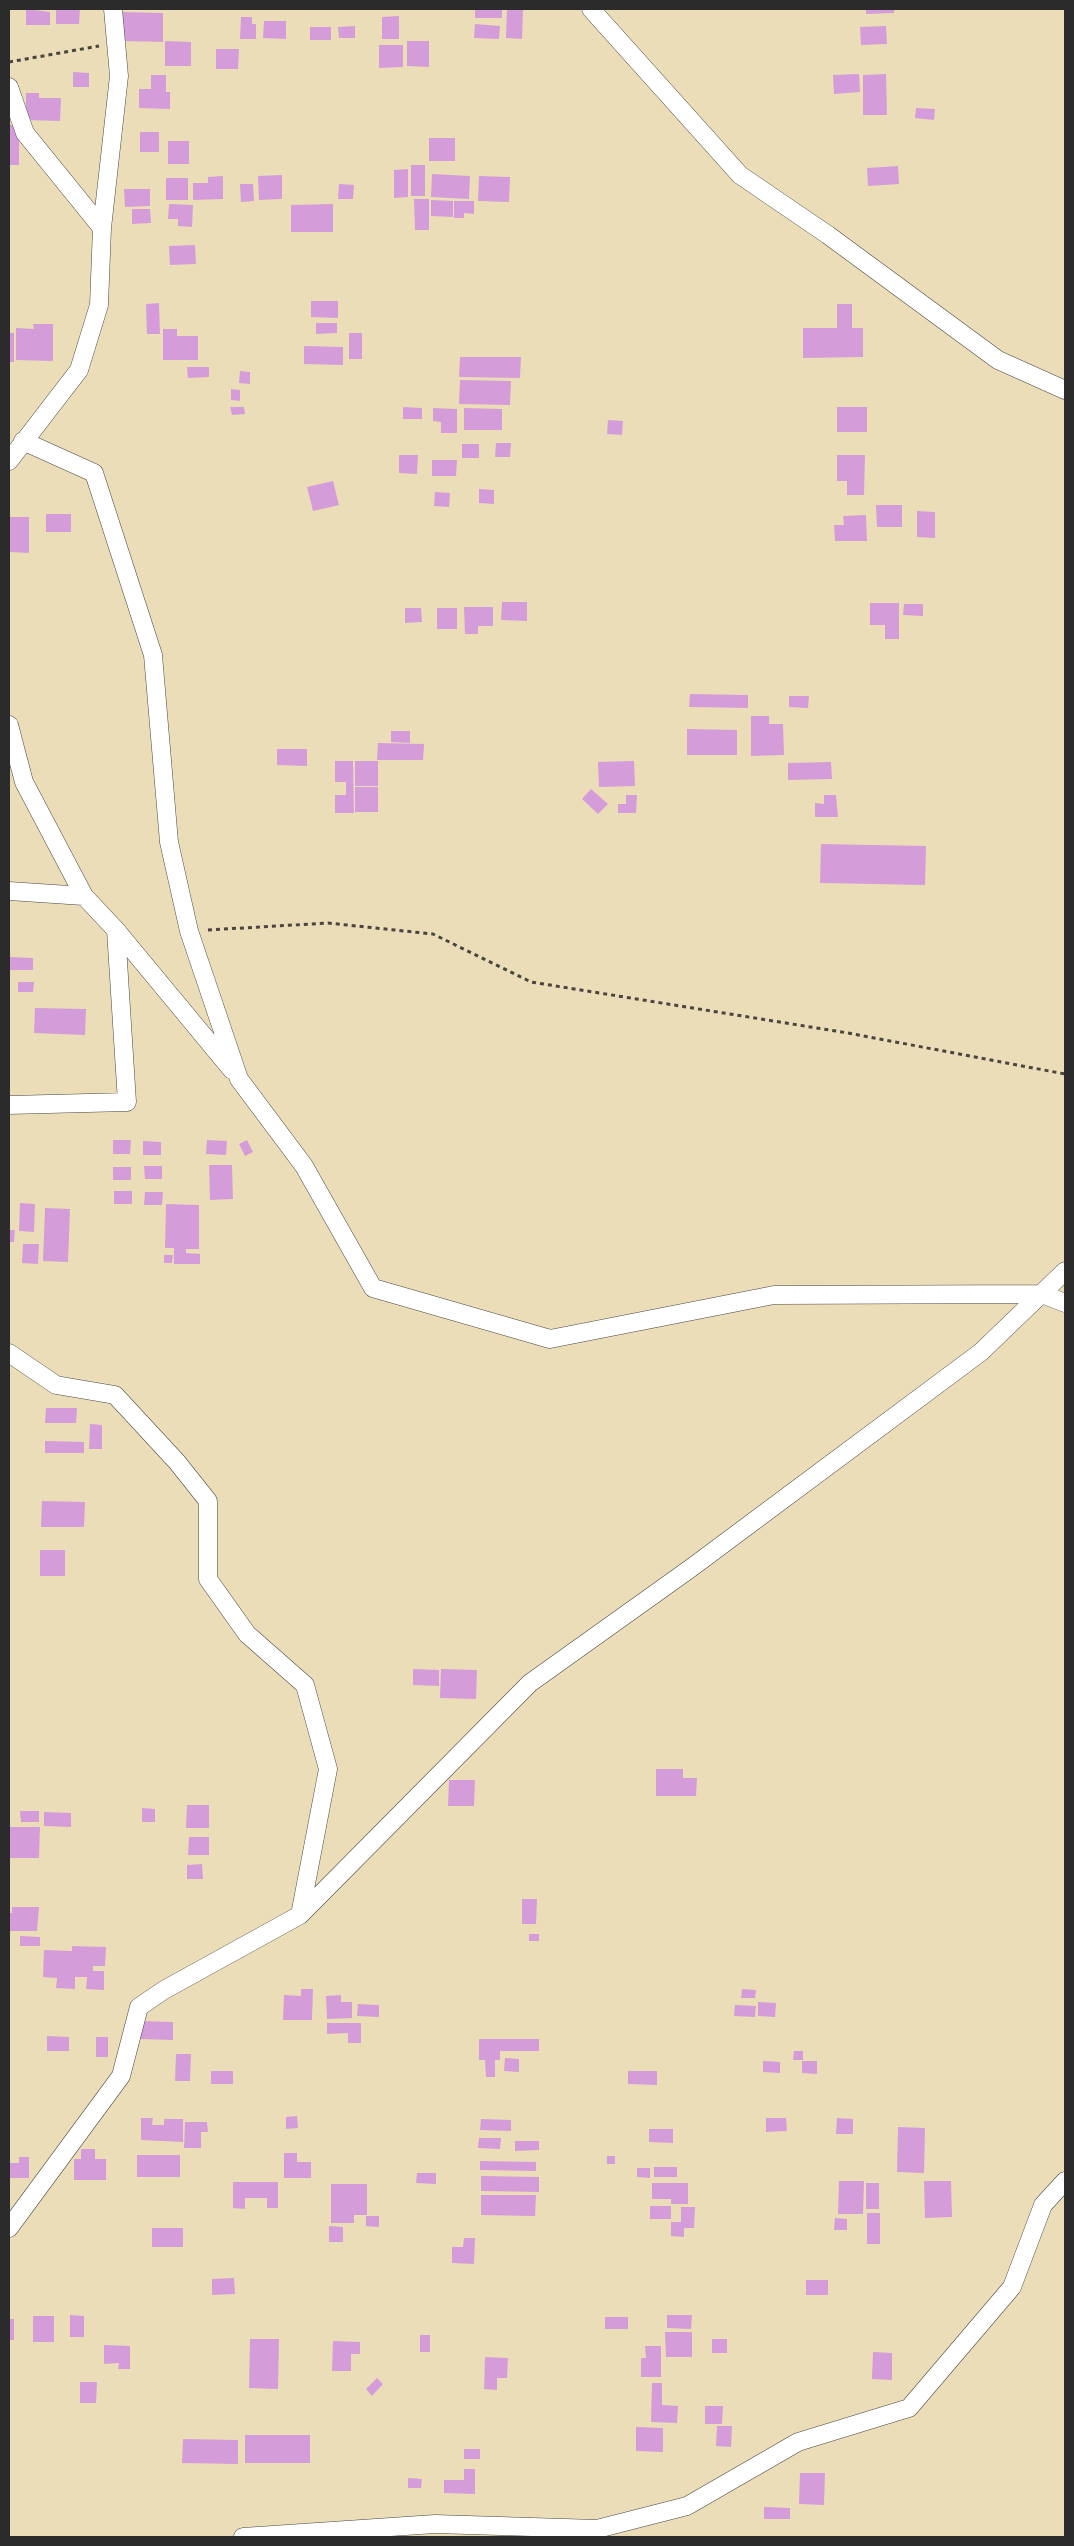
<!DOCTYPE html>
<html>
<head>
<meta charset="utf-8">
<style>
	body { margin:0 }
	#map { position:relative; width:1074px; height:2546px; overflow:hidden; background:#ecddb9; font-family:"Shantell Sans",sans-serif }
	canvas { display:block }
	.frame { position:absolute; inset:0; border:10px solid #2b2b2b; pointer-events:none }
</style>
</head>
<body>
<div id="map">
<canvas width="1074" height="2546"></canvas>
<div class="frame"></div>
</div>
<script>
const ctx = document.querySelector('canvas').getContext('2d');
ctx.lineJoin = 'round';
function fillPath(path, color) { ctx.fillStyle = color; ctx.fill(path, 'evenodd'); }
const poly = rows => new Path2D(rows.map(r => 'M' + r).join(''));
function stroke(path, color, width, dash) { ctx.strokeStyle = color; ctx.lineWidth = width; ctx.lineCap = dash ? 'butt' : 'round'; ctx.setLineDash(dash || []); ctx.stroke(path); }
const building = poly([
	[26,9,50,12,50,25,26,25],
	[65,9,80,9,79,24,56,24,56,10],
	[507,9,523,10,522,39,506,38],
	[866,9,894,9,894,13,866,14],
	[475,10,502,10,502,18,475,18],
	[123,12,163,13,163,42,123,41],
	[399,16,399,39,382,39,382,17],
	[241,17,252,17,252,24,256,24,256,39,240,39],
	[264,21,286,21,286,39,263,38],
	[475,24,500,26,499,39,474,38],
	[355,26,355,38,339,38,338,27],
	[886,26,887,44,861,45,860,27],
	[310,27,331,27,331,40,310,40],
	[165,41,191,42,191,66,165,66],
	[407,41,429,41,429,67,407,66],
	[379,45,403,45,403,67,379,68],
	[216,49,239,49,238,69,216,69],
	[73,72,89,73,89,87,73,87],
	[859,74,860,92,834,94,833,75],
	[886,74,887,115,863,115,863,75],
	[151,75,166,75,166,92,170,92,170,109,139,108,139,89,151,89],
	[26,93,39,93,39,98,61,98,60,121,26,120],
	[916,108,935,109,934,120,915,118],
	[9,125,19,125,19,165,9,165],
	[140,132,159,132,159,152,140,152],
	[429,138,455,138,455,161,429,161],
	[168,141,189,141,189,164,168,164],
	[411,165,425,165,425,196,411,196],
	[898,166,899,184,868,186,867,168],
	[408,169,408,197,394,198,394,170],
	[432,174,470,176,469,199,431,197],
	[282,175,282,199,259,200,258,176],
	[223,176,223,199,193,200,193,183,208,183,208,177],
	[479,176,510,177,509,202,478,201],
	[166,178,188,178,188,200,166,200],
	[240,184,253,184,254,201,241,202],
	[339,184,354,185,353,199,338,199],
	[124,189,150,189,150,206,125,207],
	[414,199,429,199,429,230,415,230],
	[431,200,453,201,453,217,431,216],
	[454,201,474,201,474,214,464,213,464,218,454,218],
	[169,204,193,205,192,227,178,226,178,219,168,219],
	[333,204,333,232,291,232,291,205],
	[132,209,150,209,151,223,132,224],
	[195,245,196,264,170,265,169,246],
	[311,301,338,301,338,318,311,317],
	[159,303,160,334,147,334,146,304],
	[837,304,852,304,852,328,863,328,863,357,803,358,803,328,837,328],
	[316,323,337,323,337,333,316,334],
	[33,324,53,324,53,361,16,360,16,328,34,329],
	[163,329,177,329,177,336,198,336,198,360,163,360],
	[9,333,14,333,14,362,9,362],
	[349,333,362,333,362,359,349,359],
	[304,346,343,347,343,365,304,364],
	[460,357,521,357,520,378,459,377],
	[187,367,209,367,209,377,188,378],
	[240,371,250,372,250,384,239,383],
	[460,380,511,381,510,405,459,404],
	[231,389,240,390,240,401,231,400],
	[230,407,244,407,245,414,232,415],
	[403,407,422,408,422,419,403,419],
	[837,407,867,407,867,432,837,432],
	[433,408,457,409,457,433,441,433,441,422,433,421],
	[464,408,502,409,502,430,464,430],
	[608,420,623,421,622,435,607,434],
	[496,443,511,443,510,457,495,457],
	[462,444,479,444,479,458,462,458],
	[399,455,418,455,417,474,399,473],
	[837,455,865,455,864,495,847,495,847,481,837,481],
	[432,460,457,460,456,476,432,476],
	[333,481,339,505,313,511,307,487],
	[479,489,494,490,494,504,479,503],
	[435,492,450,493,449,507,434,506],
	[876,505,902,505,902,527,877,527],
	[917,511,935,512,935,538,917,537],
	[46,514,71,514,71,532,46,532],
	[866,515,867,541,835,541,834,525,844,525,843,516],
	[9,517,29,517,29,553,9,552],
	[502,602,527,602,527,621,501,620],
	[870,603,899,603,899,639,885,639,885,625,870,625],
	[904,604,923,604,923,616,903,615],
	[464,607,493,607,493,626,478,626,478,634,465,634],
	[405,608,421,608,422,622,405,623],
	[437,608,457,608,457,629,437,629],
	[690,694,748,695,748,708,689,707],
	[789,696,809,696,808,708,789,707],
	[751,716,769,716,769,724,783,724,784,755,751,756],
	[687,729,737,730,737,755,687,755],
	[391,731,410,731,410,743,391,742],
	[378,743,424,744,423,760,377,760],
	[277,749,307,749,307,766,277,765],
	[335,761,353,761,354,813,335,813,335,795,346,795,346,782,335,782],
	[355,761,378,761,378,786,355,786],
	[634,761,635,786,599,787,598,762],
	[831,762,832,779,788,780,788,763],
	[355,787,378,787,378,812,355,812],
	[591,789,608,804,598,814,582,799],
	[626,795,637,795,636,813,618,813,618,804,626,804],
	[824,795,836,795,838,817,815,817,815,803,824,804],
	[821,844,926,846,925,885,820,883],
	[9,957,33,958,33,970,9,970],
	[18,982,34,982,33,992,18,992],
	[35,1008,86,1009,85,1035,34,1033],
	[113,1140,131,1140,130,1154,113,1154],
	[207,1140,227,1141,226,1155,206,1154],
	[247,1140,253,1152,245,1156,239,1144],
	[143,1141,161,1142,161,1155,143,1155],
	[209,1165,232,1165,233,1199,210,1200],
	[144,1166,162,1166,162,1179,145,1179],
	[113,1167,131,1167,131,1180,113,1180],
	[114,1191,132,1191,132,1204,114,1204],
	[145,1192,163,1192,162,1205,144,1205],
	[20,1203,35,1204,34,1232,19,1231],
	[166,1204,199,1205,199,1249,186,1249,186,1253,200,1254,200,1264,174,1264,174,1248,165,1248],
	[45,1208,70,1209,68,1262,43,1261],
	[9,1230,15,1230,14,1242,9,1242],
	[23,1244,39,1244,38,1264,22,1263],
	[164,1255,173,1255,172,1263,164,1263],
	[46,1408,77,1408,76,1423,45,1423],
	[90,1424,102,1425,102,1449,89,1449],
	[45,1441,84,1442,84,1453,45,1453],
	[42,1501,85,1502,84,1527,41,1527],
	[40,1550,65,1550,65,1576,40,1576],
	[413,1669,439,1670,439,1686,413,1685],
	[441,1669,477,1670,476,1699,440,1698],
	[656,1769,683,1769,683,1778,697,1778,696,1796,656,1796],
	[449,1780,475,1780,474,1806,448,1806],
	[187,1805,209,1805,209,1828,186,1828],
	[142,1808,155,1809,155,1822,142,1822],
	[20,1811,39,1811,39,1822,21,1822],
	[44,1812,71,1813,71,1827,44,1826],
	[10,1827,40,1827,39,1858,9,1858],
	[189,1837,209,1837,209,1855,188,1855],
	[202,1864,203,1879,187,1879,187,1865],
	[522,1899,537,1899,536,1924,522,1924],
	[12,1907,39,1907,37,1931,9,1931,9,1913,12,1913],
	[529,1934,539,1934,539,1941,529,1941],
	[20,1936,40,1937,40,1946,20,1946],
	[72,1946,106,1947,105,1966,93,1966,93,1971,104,1971,104,1990,86,1989,87,1977,75,1977,75,1989,56,1988,57,1978,43,1977,44,1950,72,1951],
	[301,1989,313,1989,312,2020,283,2020,284,1995,301,1996],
	[742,1989,756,1990,755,1998,741,1998],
	[341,1995,341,2002,352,2002,352,2018,327,2019,326,1996],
	[758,2002,776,2003,775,2017,758,2016],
	[358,2004,379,2005,379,2017,357,2016],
	[735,2005,756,2006,755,2017,734,2016],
	[139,2021,173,2022,173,2040,139,2039],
	[327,2023,361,2023,361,2043,348,2043,348,2033,327,2034],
	[47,2036,69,2037,69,2051,47,2051],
	[96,2037,108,2037,108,2057,96,2057],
	[479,2039,539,2039,539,2051,500,2051,500,2060,495,2060,495,2077,486,2077,485,2060,479,2060],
	[794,2051,803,2051,803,2060,793,2060],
	[176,2054,191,2054,190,2081,175,2081],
	[505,2058,519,2059,519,2072,504,2071],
	[763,2061,780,2062,780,2073,763,2072],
	[802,2061,817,2061,817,2074,802,2073],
	[211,2071,233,2071,233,2084,211,2084],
	[628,2071,657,2071,657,2085,628,2084],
	[297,2116,298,2128,286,2129,286,2117],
	[141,2118,153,2118,152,2125,164,2125,164,2119,183,2119,183,2142,141,2140],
	[766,2118,786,2118,787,2131,766,2132],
	[837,2118,853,2119,853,2134,836,2134],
	[481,2119,511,2120,511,2131,480,2130],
	[185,2122,207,2122,208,2132,201,2132,201,2148,184,2148],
	[898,2127,925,2128,924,2173,897,2172],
	[649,2129,673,2129,673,2143,649,2142],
	[479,2138,501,2138,500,2149,478,2148],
	[515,2141,539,2141,539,2150,515,2151],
	[81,2149,95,2149,95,2159,106,2159,106,2180,74,2180,74,2159,81,2159],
	[284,2153,297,2153,297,2162,311,2162,311,2178,284,2178],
	[137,2155,180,2155,180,2177,137,2177],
	[607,2156,615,2156,615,2164,607,2164],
	[19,2157,29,2157,29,2178,9,2178,9,2163,19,2163],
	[480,2161,536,2162,536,2171,480,2170],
	[654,2167,677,2167,677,2177,654,2177],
	[637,2168,650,2168,650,2178,637,2177],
	[417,2173,436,2173,436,2184,416,2183],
	[481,2176,539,2177,539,2192,481,2191],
	[839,2181,864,2181,863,2214,838,2214],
	[924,2181,951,2181,952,2217,925,2218],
	[233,2182,278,2182,278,2208,267,2208,267,2198,245,2198,245,2209,233,2208],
	[652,2183,688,2183,688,2204,671,2204,671,2199,652,2199],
	[866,2183,879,2183,879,2209,866,2209],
	[331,2184,367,2184,367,2215,354,2215,354,2223,331,2223],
	[481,2195,536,2195,535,2216,481,2215],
	[650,2206,671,2206,671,2219,650,2219],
	[681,2207,695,2207,694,2228,684,2228,684,2237,671,2236,671,2222,681,2222],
	[867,2213,880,2213,880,2244,867,2244],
	[366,2216,379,2216,379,2227,366,2226],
	[835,2218,847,2219,847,2230,834,2230],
	[329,2226,343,2227,343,2242,329,2242],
	[152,2228,183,2228,183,2247,152,2247],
	[464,2238,475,2238,474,2264,452,2263,452,2247,463,2247],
	[234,2278,235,2294,212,2295,212,2279],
	[806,2280,828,2280,828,2295,806,2295],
	[70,2315,84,2316,84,2337,70,2337],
	[667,2315,692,2315,691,2329,667,2328],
	[33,2316,54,2316,54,2342,33,2342],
	[605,2317,628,2317,628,2329,605,2329],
	[9,2319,14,2319,14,2340,9,2340],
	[665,2332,692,2332,692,2357,666,2357],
	[420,2335,430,2335,430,2352,420,2352],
	[250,2339,279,2339,278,2389,249,2388],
	[712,2339,727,2339,727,2353,712,2353],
	[333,2341,360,2342,360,2354,351,2354,351,2371,332,2371],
	[104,2345,130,2346,130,2369,118,2369,119,2363,104,2364],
	[645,2346,661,2346,661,2377,641,2377,641,2358,646,2358],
	[873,2352,892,2353,892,2380,872,2379],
	[485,2357,508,2358,507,2378,497,2378,497,2390,484,2389],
	[377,2378,383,2384,372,2396,366,2389],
	[80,2382,97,2382,96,2403,80,2403],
	[652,2383,662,2383,662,2405,678,2406,677,2423,651,2422],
	[705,2406,723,2406,722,2424,705,2424],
	[717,2426,732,2426,731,2447,716,2446],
	[636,2427,663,2428,663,2452,636,2451],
	[245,2435,310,2435,310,2463,245,2463],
	[183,2439,238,2440,238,2464,182,2463],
	[464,2449,480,2449,480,2459,464,2459],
	[464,2469,475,2469,475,2494,444,2493,444,2480,464,2480],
	[800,2473,825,2473,824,2505,799,2504],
	[408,2478,422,2479,421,2488,408,2488],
	[764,2507,790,2508,790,2519,764,2519]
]);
const path = poly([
	[9,62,99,46],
	[208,930,328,923,433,934,531,982,848,1033,1065,1074]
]);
const minor = poly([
	[591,9,740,175,828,235,998,360,1065,390],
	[9,87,25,133,102,228,99,305,79,370,9,461],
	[102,228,119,76,113,9],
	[23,441,94,473,153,655,169,842,189,931,239,1079,304,1166,373,1288,550,1339,774,1295,1042,1294,1065,1303],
	[9,725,24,782,84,896,116,930,127,1102,9,1105],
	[9,891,84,896],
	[116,930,232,1070],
	[9,1353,56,1385,115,1395,177,1462,208,1501,208,1579,247,1634,305,1685,328,1769,300,1915],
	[9,2228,121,2076,139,2007,164,1990,300,1915,530,1683,691,1568,981,1352,1065,1271],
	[243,2537,435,2524,597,2529,687,2506,798,2442,909,2408,1012,2287,1043,2205,1065,2181]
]);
fillPath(building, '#d49dd9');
stroke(minor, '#484640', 19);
stroke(path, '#484640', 3, [4, 4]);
stroke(minor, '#fff', 18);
</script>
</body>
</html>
